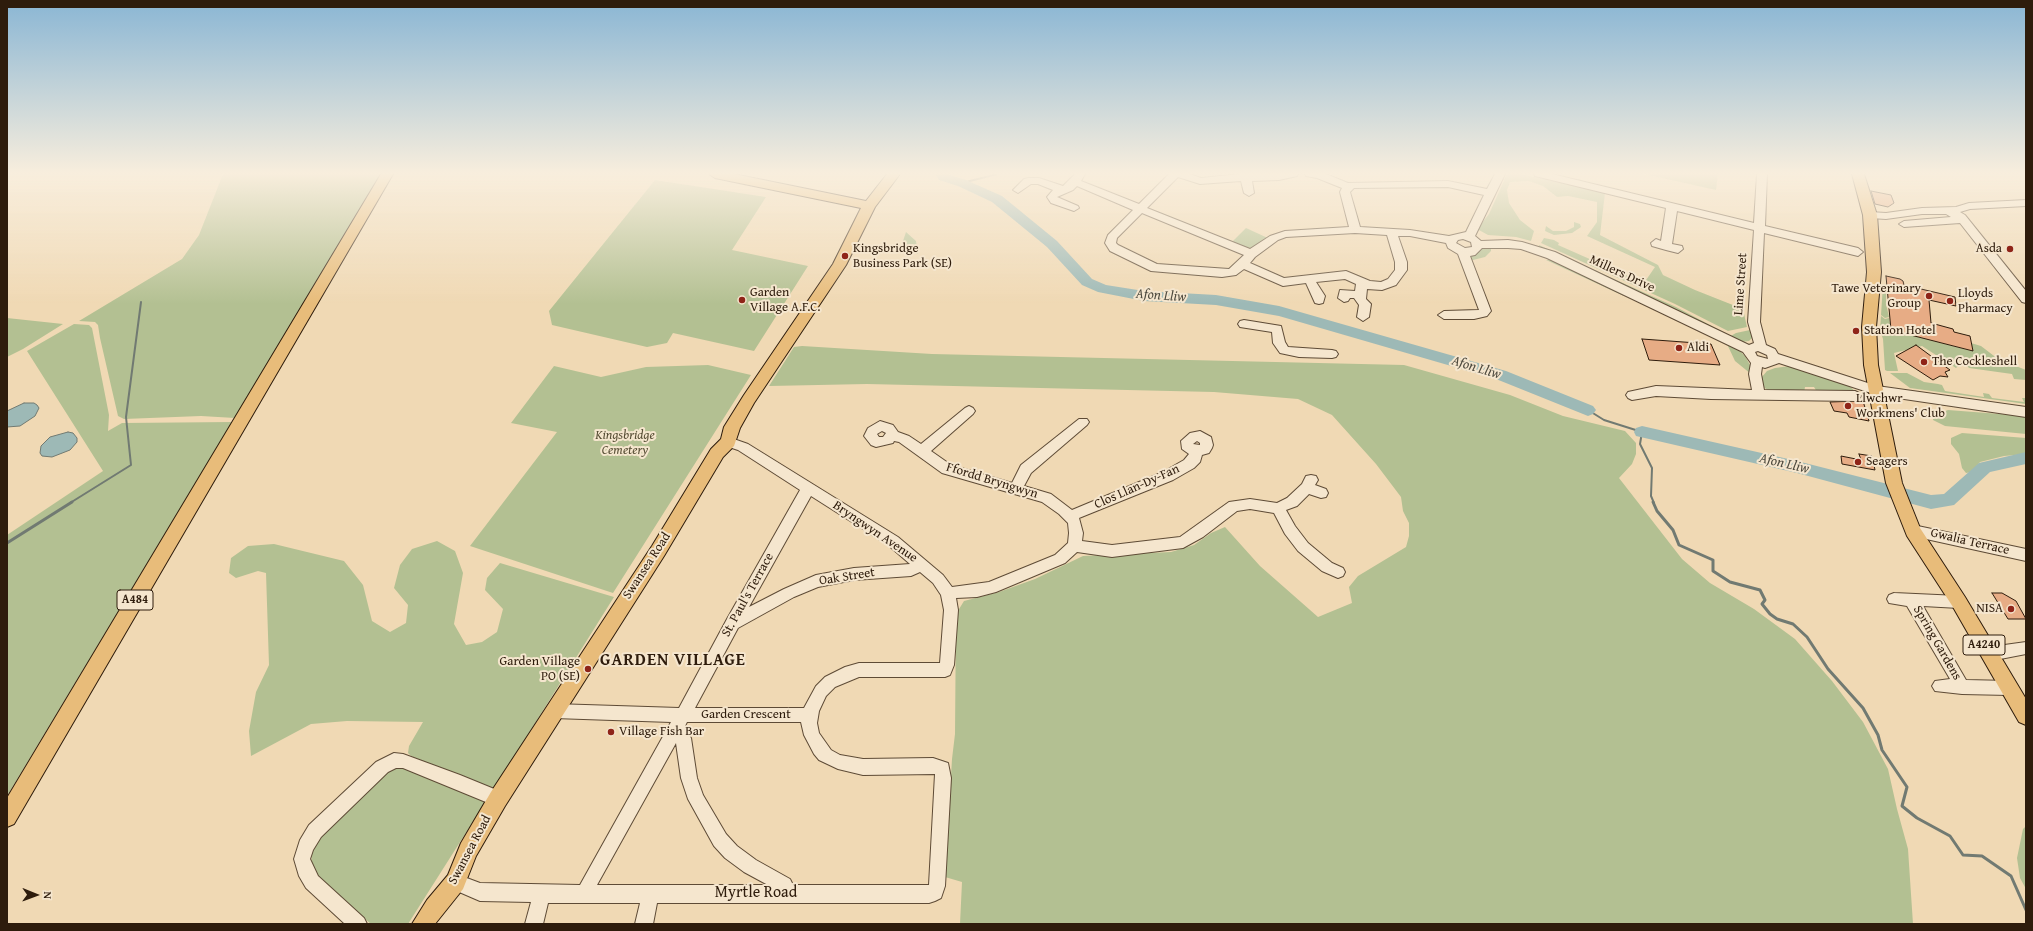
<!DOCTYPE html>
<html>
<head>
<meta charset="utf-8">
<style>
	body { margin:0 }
	#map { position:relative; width:2033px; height:931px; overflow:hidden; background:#f0d9b4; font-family:"Gentium Book Plus",serif }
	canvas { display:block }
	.frame { position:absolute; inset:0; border:8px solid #2e1c0c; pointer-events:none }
	.north { position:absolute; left:16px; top:875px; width:40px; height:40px; -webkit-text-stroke:3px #f5e6ce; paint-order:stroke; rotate:91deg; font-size:11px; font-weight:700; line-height:16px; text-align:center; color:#2e1c0c }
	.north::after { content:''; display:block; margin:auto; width:14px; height:18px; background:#2e1c0c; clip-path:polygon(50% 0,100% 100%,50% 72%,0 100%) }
</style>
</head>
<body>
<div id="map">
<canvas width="2033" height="931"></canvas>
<div class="frame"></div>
<div class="north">N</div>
</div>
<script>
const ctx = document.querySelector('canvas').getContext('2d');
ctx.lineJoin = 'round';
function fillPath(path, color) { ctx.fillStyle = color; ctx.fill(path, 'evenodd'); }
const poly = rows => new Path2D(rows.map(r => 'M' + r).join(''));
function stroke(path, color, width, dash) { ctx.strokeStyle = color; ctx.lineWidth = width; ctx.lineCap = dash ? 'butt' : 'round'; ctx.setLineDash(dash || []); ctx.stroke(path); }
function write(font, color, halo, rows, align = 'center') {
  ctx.font = font + ' "Gentium Book Plus",serif'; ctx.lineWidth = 4; ctx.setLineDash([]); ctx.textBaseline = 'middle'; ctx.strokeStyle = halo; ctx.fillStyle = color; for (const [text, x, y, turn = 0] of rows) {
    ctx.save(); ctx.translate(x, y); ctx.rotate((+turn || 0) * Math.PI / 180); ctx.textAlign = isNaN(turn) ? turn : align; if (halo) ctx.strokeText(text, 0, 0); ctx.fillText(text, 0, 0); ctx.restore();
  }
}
const green = poly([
	[223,174,381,174,235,418,201,416,124,419,118,416,100,338,98,325,95,322,79,321,182,259,199,235],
	[1507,174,1521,174,1605,193,1600,235,1658,265,1663,275,1695,290,1743,309,1747,327,1728,331,1675,304,1541,243,1544,238,1554,240,1559,243,1558,245,1644,283,1655,267,1587,236,1597,222,1597,202,1568,196,1557,197,1543,186,1529,181,1510,182,1507,190,1509,203,1520,220,1534,231,1531,241,1516,237,1488,235,1477,229,1489,214],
	[1644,174,1718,174,1716,190],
	[655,180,766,197,732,250,808,266,754,351,673,333,667,343,647,347,552,325,549,311],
	[1574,222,1580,224,1581,227,1572,233,1554,235,1545,231,1546,226,1553,231,1566,231,1574,227],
	[1246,228,1270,239,1250,253,1230,244],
	[906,232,916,241,918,254,899,253],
	[1539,245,1676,307,1727,334,1725,334,1539,248],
	[1491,246,1491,251,1485,257,1469,261,1469,256,1482,247],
	[1546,260,1552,260,1621,292,1624,296],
	[1883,284,1886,285,1886,304,1889,317,1885,318,1881,315],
	[1881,316,1885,319,1889,318,1891,330,1972,351,1971,343,1981,346,1998,359,2026,370,2026,380,2014,379,2012,374,1969,368,1962,360,1954,360,1959,365,1956,368,1922,346,1894,353,1898,371,1887,371,1885,370,1883,339,1880,330],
	[7,318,63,324,23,349,7,357],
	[74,324,89,325,92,328,109,415,108,431,122,423,232,422,7,796,7,535,103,471,27,351],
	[1750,330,1753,337,1749,341,1741,342,1729,337,1736,333],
	[1727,344,1738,349,1745,356,1750,365,1751,374,1735,361],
	[802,346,932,354,1404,365,1510,395,1563,416,1625,431,1636,443,1636,454,1632,464,1619,478,1682,559,1710,583,1754,609,1795,639,1832,681,1863,722,1888,769,1897,809,1908,849,1913,924,960,924,962,882,945,877,952,759,955,734,956,614,964,601,999,592,1035,579,1083,556,1171,552,1194,545,1211,533,1225,527,1260,566,1318,617,1352,603,1349,587,1358,576,1406,547,1409,536,1409,523,1403,511,1401,497,1376,464,1332,415,1298,399,1214,392,867,384,769,386,794,347],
	[708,365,751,375,613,593,470,546,557,432,511,423,554,366,601,377,646,367],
	[1790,366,1847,384,1856,392,1817,392,1814,387,1805,387,1804,393,1769,391,1762,386,1761,378,1767,371,1775,368],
	[1890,373,1907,373,1924,382,1938,384,1942,385,1945,391,1984,397,1983,393,1989,394,1992,398,2024,402,2022,398,2026,398,2026,404,1910,388],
	[1948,410,2026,416,2026,434,1945,426,1933,420,1933,416],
	[1962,433,2026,438,2026,454,2004,456,1980,462,1972,472,1966,473,1962,468,1959,454,1951,444,1951,438],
	[437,541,455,551,463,573,454,624,466,645,482,642,497,632,503,609,485,590,487,578,500,563,614,597,492,792,411,756,408,753,409,746,423,722,347,721,311,724,251,756,249,731,256,692,269,665,266,573,258,571,236,578,229,573,231,558,248,546,274,544,344,561,363,585,372,621,390,632,406,623,408,605,394,588,400,565,412,549],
	[402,764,488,798,408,924,371,924,319,880,312,863,311,855,315,841,384,772],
	[2026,826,2026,889,2020,878,2017,858,2023,829]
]);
const water = poly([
	[24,403,34,403,37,405,39,408,35,416,20,426,7,427,7,411,24,403],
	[68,432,73,433,77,438,77,442,70,450,52,457,42,456,40,453,41,446,50,437,68,432]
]);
const streamFar1 = poly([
	[962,183,997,174],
	[1588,410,1604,420,1642,432,1640,444,1652,468,1651,496,1654,503],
	[70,503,131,465,126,417,141,302]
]);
const stream = poly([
	[1653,502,1657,511,1673,530,1679,545,1713,560,1713,571,1730,582,1760,590,1765,600,1762,604,1770,614,1777,619,1793,624,1807,637,1828,669,1863,708,1878,735,1882,750,1907,787,1902,806,1917,818,1950,836,1963,855,1982,856,2011,876,2026,910],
	[7,543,72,502]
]);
const river = poly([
	[935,174,947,174,966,180,1002,196,1057,241,1092,279,1106,285,1144,291,1216,295,1279,306,1506,371,1593,406,1596,410,1593,414,1588,416,1496,379,1279,316,1216,305,1144,301,1098,292,1082,285,1047,247,992,202,958,186,939,180,935,174],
	[1642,426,1797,461,1931,495,1944,494,1979,463,2026,452,2026,464,1990,472,1954,505,1931,509,1797,473,1636,436,1634,432,1636,428,1642,426]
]);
const building = poly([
	[1871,191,1891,195,1894,203,1888,207,1875,204,1871,191],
	[1886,276,1900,279,1903,281,1904,285,1955,297,1956,306,1929,300,1931,323,1953,329,1954,332,1970,336,1973,351,1891,330,1886,276],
	[1642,339,1711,344,1720,365,1649,360,1642,339],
	[1916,345,1950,370,1945,372,1948,377,1940,376,1933,380,1896,356,1916,345],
	[1858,401,1863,401,1869,421,1849,417,1847,413,1834,411,1830,402,1858,401],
	[1859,454,1872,456,1875,470,1842,464,1841,456,1861,460,1859,454],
	[1992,593,2002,593,2016,601,2026,619,2008,619,1992,593]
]);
const minor = poly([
	[1075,174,1085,174,1081,181,1139,204,1169,174,1190,174,1201,178,1240,174,1298,174,1297,176,1279,180,1252,181,1254,193,1249,196,1244,193,1241,181,1200,184,1178,177,1147,208,1250,249,1270,236,1285,231,1349,227,1340,192,1342,188,1317,178,1306,176,1305,174,1326,174,1348,183,1448,181,1487,189,1495,174,1505,174,1475,236,1481,241,1508,240,1522,242,1555,252,1749,345,1754,343,1748,322,1754,230,1677,211,1672,244,1682,246,1683,249,1678,253,1666,250,1652,246,1651,243,1656,239,1661,241,1666,208,1535,176,1534,174,1552,174,1754,223,1757,174,1767,174,1765,226,1858,248,1863,252,1858,256,1764,233,1760,322,1766,345,1775,349,1778,354,1877,386,2026,407,2026,417,1877,395,1779,363,1765,368,1762,367,1761,374,1764,390,1855,391,1859,393,1861,396,1859,399,1855,401,1711,399,1656,396,1632,400,1628,398,1626,395,1628,392,1656,386,1752,390,1749,374,1751,363,1743,352,1547,258,1521,249,1508,248,1482,248,1475,255,1470,256,1491,311,1487,316,1474,319,1444,319,1438,315,1444,311,1479,310,1458,254,1448,248,1446,243,1410,236,1398,236,1407,262,1407,270,1396,285,1382,290,1367,289,1366,299,1371,304,1369,317,1363,321,1357,317,1359,305,1354,298,1350,298,1348,301,1344,302,1338,298,1340,290,1355,291,1356,284,1345,279,1316,282,1325,296,1323,303,1319,304,1315,303,1306,283,1283,286,1244,269,1236,275,1222,277,1151,271,1110,251,1105,243,1108,235,1133,210,1077,186,1073,190,1057,197,1078,206,1079,208,1074,211,1051,203,1047,197,1053,190,1038,184,1031,184,1018,193,1013,190,1024,179,1028,178,1039,178,1063,186,1075,174],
	[1448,187,1484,195,1466,232,1449,236,1410,230,1360,227,1350,192,1354,188,1448,187],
	[1142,213,1244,255,1229,269,1157,264,1118,245,1116,243,1117,238,1142,213],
	[1355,233,1387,235,1395,262,1395,270,1388,279,1381,282,1370,281,1346,271,1284,278,1250,263,1255,257,1278,240,1286,237,1355,233],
	[1463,239,1471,242,1472,247,1465,248,1456,243,1458,240,1463,239],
	[1758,351,1767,355,1768,359,1757,356,1755,352,1758,351],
	[2026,200,2026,206,1970,209,1960,212,1965,215,2026,291,2026,303,2022,302,1960,223,1904,227,1899,224,1904,221,1951,217,1946,214,1922,214,1886,219,1870,218,1865,215,1870,212,1886,213,1922,208,1956,207,1969,203,2026,200],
	[1244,320,1281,326,1285,342,1288,347,1332,350,1336,351,1338,354,1336,357,1332,358,1299,357,1280,353,1273,343,1272,332,1240,327,1238,324,1240,321,1244,320],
	[969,406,973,408,975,411,973,414,931,451,951,465,1012,483,1021,465,1079,419,1087,419,1089,422,1087,425,1031,473,1024,486,1051,494,1072,510,1163,472,1184,460,1189,454,1182,449,1181,441,1190,433,1200,431,1211,437,1213,445,1212,448,1209,453,1202,455,1200,462,1194,468,1173,480,1079,518,1083,533,1082,541,1112,545,1180,537,1229,502,1250,499,1277,503,1287,498,1302,484,1306,476,1311,475,1316,476,1318,480,1315,485,1326,489,1328,493,1326,497,1321,498,1309,494,1297,506,1286,510,1295,526,1308,543,1332,563,1343,568,1345,572,1343,576,1338,578,1322,571,1298,551,1285,534,1274,513,1250,509,1237,511,1203,537,1183,548,1112,557,1077,552,1065,563,996,592,977,597,956,598,958,610,954,665,950,675,945,677,859,677,835,687,826,696,819,711,817,723,819,733,831,750,840,755,863,759,933,758,948,763,951,778,945,886,941,898,935,901,929,903,657,903,653,924,635,924,640,903,548,903,543,924,525,924,531,902,480,901,450,888,448,882,450,876,456,874,480,883,580,885,671,722,554,718,549,716,546,711,549,706,554,704,679,708,727,619,800,490,738,450,723,445,722,442,723,439,728,437,748,444,898,537,943,575,952,587,989,582,1055,555,1068,543,1069,533,1068,523,1059,514,1042,502,942,473,899,442,894,441,893,443,876,447,871,445,864,436,868,428,880,421,893,425,898,432,909,436,921,444,965,408,969,406],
	[882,431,886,433,883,437,879,437,877,434,882,431],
	[1197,441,1200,443,1200,445,1193,444,1197,441],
	[811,496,888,545,910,564,854,568,816,575,784,589,749,607,811,496],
	[920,572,933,583,941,595,944,610,940,663,859,663,845,667,825,677,816,686,804,708,695,708,738,628,794,597,818,587,854,580,911,576,920,572],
	[687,722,801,722,804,735,814,754,819,760,838,769,863,775,935,774,929,885,793,885,790,879,756,860,737,846,726,834,703,795,697,778,691,738,684,728,687,722],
	[676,743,681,778,688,799,714,846,725,858,744,872,768,885,597,885,676,743],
	[1913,525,2026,549,2026,561,1908,535,1906,531,1908,527,1913,525],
	[1894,593,1959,596,1964,598,1966,602,1964,606,1959,608,1923,606,1966,680,2009,681,2014,683,2017,688,2014,693,2009,695,1962,694,1935,691,1932,686,1935,681,1950,679,1907,606,1889,603,1887,599,1889,595,1894,593],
	[2026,642,2026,654,1990,661,1985,659,1983,654,1985,649,1990,647,2026,642],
	[394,753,403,754,460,775,504,793,506,799,504,805,498,807,403,768,396,768,388,772,321,837,313,850,310,859,318,876,364,918,367,924,345,924,306,888,299,876,294,859,300,840,309,825,376,762,394,753]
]);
const major = poly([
	[381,174,393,174,14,824,7,827,7,798,381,174],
	[709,174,734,174,866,201,887,174,900,174,875,207,846,265,754,403,740,428,734,446,723,457,664,556,505,806,476,856,463,889,435,924,412,924,427,900,448,875,461,843,491,792,652,546,711,449,721,439,724,427,744,395,833,264,861,208,715,178,709,174],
	[1852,174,1864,174,1877,215,1881,272,1876,327,1878,365,1902,483,1920,528,1965,597,2026,699,2026,725,2019,722,1953,607,1907,536,1886,483,1864,365,1862,327,1867,272,1863,215,1852,174]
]);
const markers = [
	[2010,249,4,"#8f2418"],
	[845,256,4,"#8f2418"],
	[1929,296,4,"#8f2418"],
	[742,300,4,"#8f2418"],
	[1950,301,4,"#8f2418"],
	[1856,331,4,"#8f2418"],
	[1679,348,4,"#8f2418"],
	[1924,362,4,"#8f2418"],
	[1848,406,4,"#8f2418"],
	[1858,462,4,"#8f2418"],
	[2011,609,4,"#8f2418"],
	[588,669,4,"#8f2418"],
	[611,732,4,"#8f2418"]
];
const shields = [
	[135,600,36],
	[1984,645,42]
];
const shieldNames = [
	["A484",135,600],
	["A4240",1984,645]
];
const poiNames = [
	["Kingsbridge",853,249],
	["Business Park (SE)",853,264],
	["Asda",2002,249,"right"],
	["Tawe Veterinary",1921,289,"right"],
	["Group",1921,304,"right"],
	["Garden",750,293],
	["Village A.F.C.",750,308],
	["Lloyds",1958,294],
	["Pharmacy",1958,309],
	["Station Hotel",1864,331],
	["Aldi",1687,348],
	["The Cockleshell",1932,362],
	["Llwchwr",1856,399],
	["Workmens' Club",1856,414],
	["Seagers",1866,462],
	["NISA",2003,609,"right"],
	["Garden Village",580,662,"right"],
	["PO (SE)",580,677,"right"],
	["Village Fish Bar",619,732]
];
const streetNames = [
	["Millers Drive",1622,274,25],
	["Lime Street",1741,284,-86],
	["Ffordd Bryngwyn",992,481,17],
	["Clos Llan-Dy-Fan",1137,487,-24],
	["Bryngwyn Avenue",875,532,34],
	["Gwalia Terrace",1970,542,13],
	["Swansea Road",647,566,-57],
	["Oak Street",847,577,-9],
	["St. Paul's Terrace",748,595,-61],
	["Spring Gardens",1937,643,60],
	["Garden Crescent",746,715],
	["Swansea Road",470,850,-62]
];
const parkNames = [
	["Kingsbridge",625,436],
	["Cemetery",625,451]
];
const waterNames = [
	["Afon Lliw",1161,296,4],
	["Afon Lliw",1476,368,17],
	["Afon Lliw",1784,464,13]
];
const nearStreetnames = [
	["Myrtle Road",756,893]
];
const districtNames = [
	["GARDEN VILLAGE",673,661]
];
fillPath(green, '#b3c092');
fillPath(water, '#9db9b6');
stroke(water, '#717a72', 1);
stroke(streamFar1, '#717a72', 2);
stroke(stream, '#717a72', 3);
fillPath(river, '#9db9b6');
fillPath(building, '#e7ac85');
stroke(building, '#2e1c0c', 1);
stroke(minor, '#5e4b36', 2);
stroke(major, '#2e1c0c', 2);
fillPath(minor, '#f5e6ce');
fillPath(major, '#e8bc7a');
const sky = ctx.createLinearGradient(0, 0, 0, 304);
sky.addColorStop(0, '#8ab6d4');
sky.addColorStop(0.57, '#f8eedd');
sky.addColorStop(1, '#f8eedd00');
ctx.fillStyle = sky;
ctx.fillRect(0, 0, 2033, 304);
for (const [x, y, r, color] of markers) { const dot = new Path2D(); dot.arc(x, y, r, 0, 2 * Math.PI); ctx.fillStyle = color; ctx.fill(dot); stroke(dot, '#f5e6ce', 1.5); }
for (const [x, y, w] of shields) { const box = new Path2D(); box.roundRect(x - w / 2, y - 10, w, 20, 3); ctx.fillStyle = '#f5e6ce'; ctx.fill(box); stroke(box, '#2e1c0c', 1); }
write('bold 12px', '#2e1c0c', null, shieldNames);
write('13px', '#2e1c0c', '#f5e6ce', poiNames, 'left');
write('13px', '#2e1c0c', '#f5e6ce', streetNames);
write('italic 13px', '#564d34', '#f5e6ce', parkNames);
write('italic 14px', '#4f4b3f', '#f5e6ce', waterNames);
write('16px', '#2e1c0c', '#f5e6ce', nearStreetnames);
ctx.letterSpacing = '1px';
write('bold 17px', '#2e1c0c', '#f5e6ce', districtNames);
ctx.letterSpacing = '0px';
</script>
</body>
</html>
